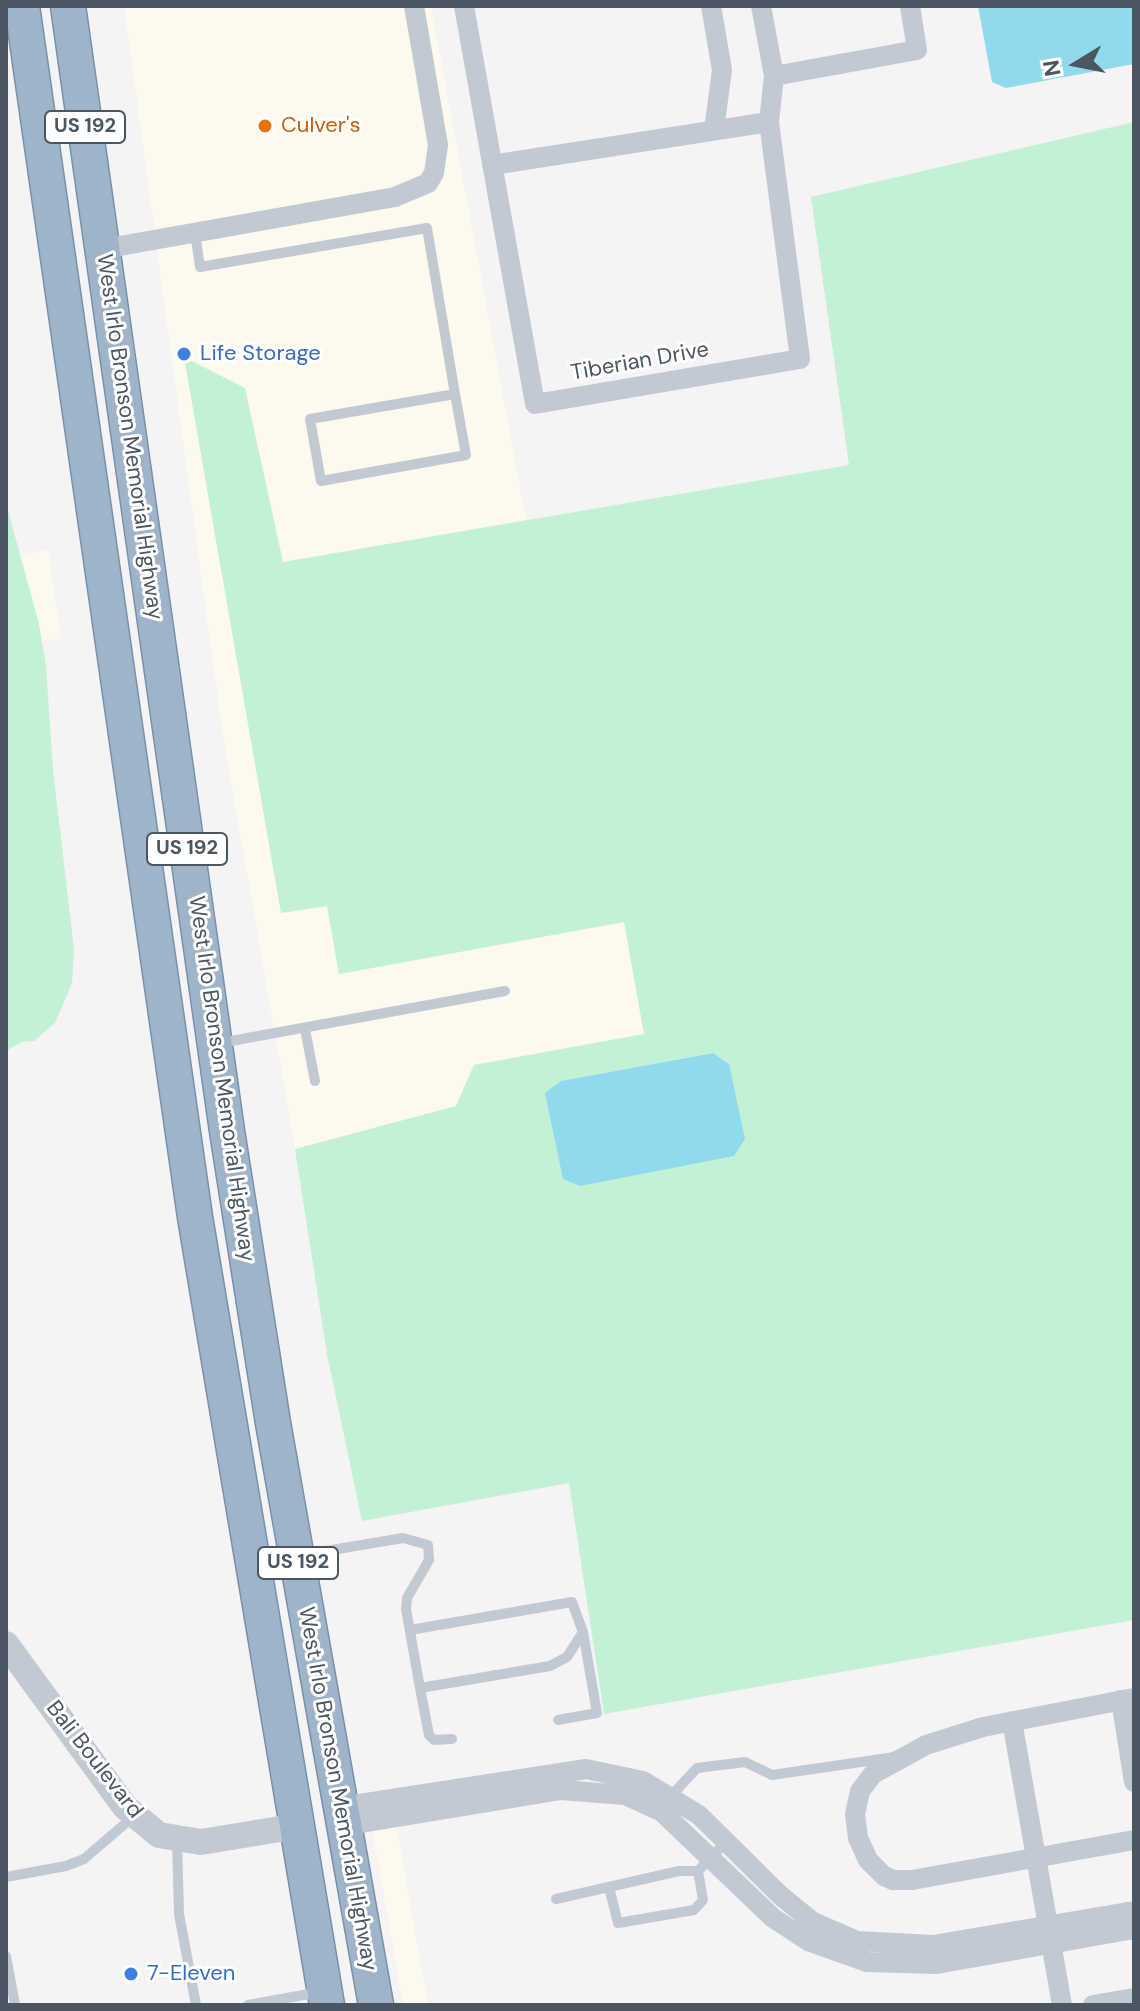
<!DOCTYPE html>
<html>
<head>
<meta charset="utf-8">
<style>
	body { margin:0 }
	#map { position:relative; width:1140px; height:2011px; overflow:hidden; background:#f5f3f3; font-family:"DM Sans",sans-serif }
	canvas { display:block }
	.frame { position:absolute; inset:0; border:8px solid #4a5661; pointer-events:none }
	.north { position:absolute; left:1036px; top:24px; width:80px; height:80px; -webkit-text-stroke:6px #fff; paint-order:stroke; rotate:260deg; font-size:22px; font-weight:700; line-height:32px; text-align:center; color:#4a5661 }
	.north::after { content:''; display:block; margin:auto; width:28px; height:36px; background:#4a5661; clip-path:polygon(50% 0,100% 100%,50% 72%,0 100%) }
</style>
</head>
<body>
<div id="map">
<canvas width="1140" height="2011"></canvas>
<div class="frame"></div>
<div class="north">N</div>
</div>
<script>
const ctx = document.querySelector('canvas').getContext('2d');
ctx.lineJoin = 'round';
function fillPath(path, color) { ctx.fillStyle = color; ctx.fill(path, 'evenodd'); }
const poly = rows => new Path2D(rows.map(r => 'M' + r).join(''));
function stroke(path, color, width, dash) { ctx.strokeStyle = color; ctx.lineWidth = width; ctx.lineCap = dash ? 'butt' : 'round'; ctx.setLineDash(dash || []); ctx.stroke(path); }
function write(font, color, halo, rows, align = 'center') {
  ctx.font = font + ' "DM Sans",sans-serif'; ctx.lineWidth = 6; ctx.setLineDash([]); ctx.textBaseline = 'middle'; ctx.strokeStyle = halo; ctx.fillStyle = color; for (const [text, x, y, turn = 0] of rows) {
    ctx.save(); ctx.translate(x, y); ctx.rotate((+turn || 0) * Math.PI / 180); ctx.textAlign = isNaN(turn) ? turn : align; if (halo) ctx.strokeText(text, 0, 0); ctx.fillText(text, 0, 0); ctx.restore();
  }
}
const commercial = poly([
	[124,6,431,6,526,520,282,562,245,388,184,358,281,913,327,906,340,974,624,922,644,1034,474,1065,456,1106,295,1149,222,730],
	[6,543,8,556,48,550,61,638,6,647],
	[390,1789,428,2005,403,2005,366,1792]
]);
const green = poly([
	[1134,122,1134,1620,604,1714,569,1483,362,1521,327,1354,295,1149,456,1106,474,1065,644,1034,624,922,339,974,327,906,281,913,184,357,245,388,283,562,849,465,811,197],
	[712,1053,729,1064,561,1081],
	[6,503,39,624,46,666,53,770,74,949,72,983,55,1023,34,1041,22,1042,6,1051]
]);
const water = poly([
	[978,6,1132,6,1134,64,1006,88,992,82],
	[713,1053,729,1064,745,1139,734,1156,580,1186,563,1179,545,1093,561,1081]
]);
const service = poly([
	[195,233,200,267,427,228,455,394,466,455,321,481,310,419,455,394],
	[305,1029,315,1081],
	[220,1043,505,991],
	[302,1555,403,1538,428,1545,429,1560,407,1598,406,1609,420,1688,550,1666,567,1657,583,1632,572,1602,410,1630],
	[420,1688,429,1735,434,1740,452,1739],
	[558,1720,597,1713,583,1632],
	[670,1797,697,1768,745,1762,772,1775,895,1757],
	[177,1840,179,1914,196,2005],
	[6,1877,66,1866,84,1859,134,1816],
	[609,1887,618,1923,694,1910,703,1900,698,1871],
	[556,1899,679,1871,698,1871,726,1842],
	[6,1956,15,2005],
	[248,2005,320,1992]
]);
const minor = poly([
	[464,6,535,404,800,359,769,122,774,76,761,6],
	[711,6,722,70,714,130],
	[774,76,917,50,910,6],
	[492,165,769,122],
	[103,249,395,197,428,183,434,173,438,145,414,6],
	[1134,1698,983,1727,926,1745,873,1774,860,1791,855,1814,858,1838,868,1860,884,1876,893,1880,912,1880,1134,1840],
	[1121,1700,1134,1782],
	[1012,1721,1062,2005],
	[340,1807,586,1769,643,1781,699,1815,781,1896,813,1922,857,1941,933,1945,1134,1911],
	[343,1826,561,1790,625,1795,662,1812,773,1918,808,1941,867,1962,937,1964,1134,1929],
	[1093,2005,1134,1998]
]);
const tertiary = poly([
	[6,1644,125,1807,159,1835,201,1842,298,1826]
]);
const trunk = poly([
	[22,6,195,1217,327,2005],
	[68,6,227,1131,273,1423,376,2005]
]);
const markers = [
	[265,126,8,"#e8710a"],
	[184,354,8,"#3f7fe0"],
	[131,1974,8,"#3f7fe0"]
];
const shields = [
	[85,127,80],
	[187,849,80],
	[298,1563,80]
];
const shieldNames = [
	["US 192",85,127],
	["US 192",187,849],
	["US 192",298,1563]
];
const foodNames = [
	["Culver's",281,126]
];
const shopNames = [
	["Life Storage",200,354],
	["7-Eleven",147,1974]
];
const streetNames = [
	["Tiberian Drive",640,362,-10],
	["West Irlo Bronson Memorial Highway",129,437,82],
	["West Irlo Bronson Memorial Highway",221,1079,82],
	["Bali Boulevard",94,1760,52],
	["West Irlo Bronson Memorial Highway",337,1789,80]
];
fillPath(commercial, '#fdf9ef');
fillPath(green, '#c3f1d5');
fillPath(water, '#90daee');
stroke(trunk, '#7690ad', 37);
stroke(service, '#c1cad2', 10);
stroke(minor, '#c1cad2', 20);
stroke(tertiary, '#c1cad2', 26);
stroke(trunk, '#9fb4c9', 34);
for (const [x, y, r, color] of markers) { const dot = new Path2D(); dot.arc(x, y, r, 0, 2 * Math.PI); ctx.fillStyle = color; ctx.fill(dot); stroke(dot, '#fff', 3); }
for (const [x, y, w] of shields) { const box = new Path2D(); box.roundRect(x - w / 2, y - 16, w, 32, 6); ctx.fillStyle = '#fff'; ctx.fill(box); stroke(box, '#4a5661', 2); }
write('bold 20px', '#4a5661', null, shieldNames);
write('22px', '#c56008', '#fff', foodNames, 'left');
write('22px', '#366cbe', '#fff', shopNames, 'left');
write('22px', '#4a5661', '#fff', streetNames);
</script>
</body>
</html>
